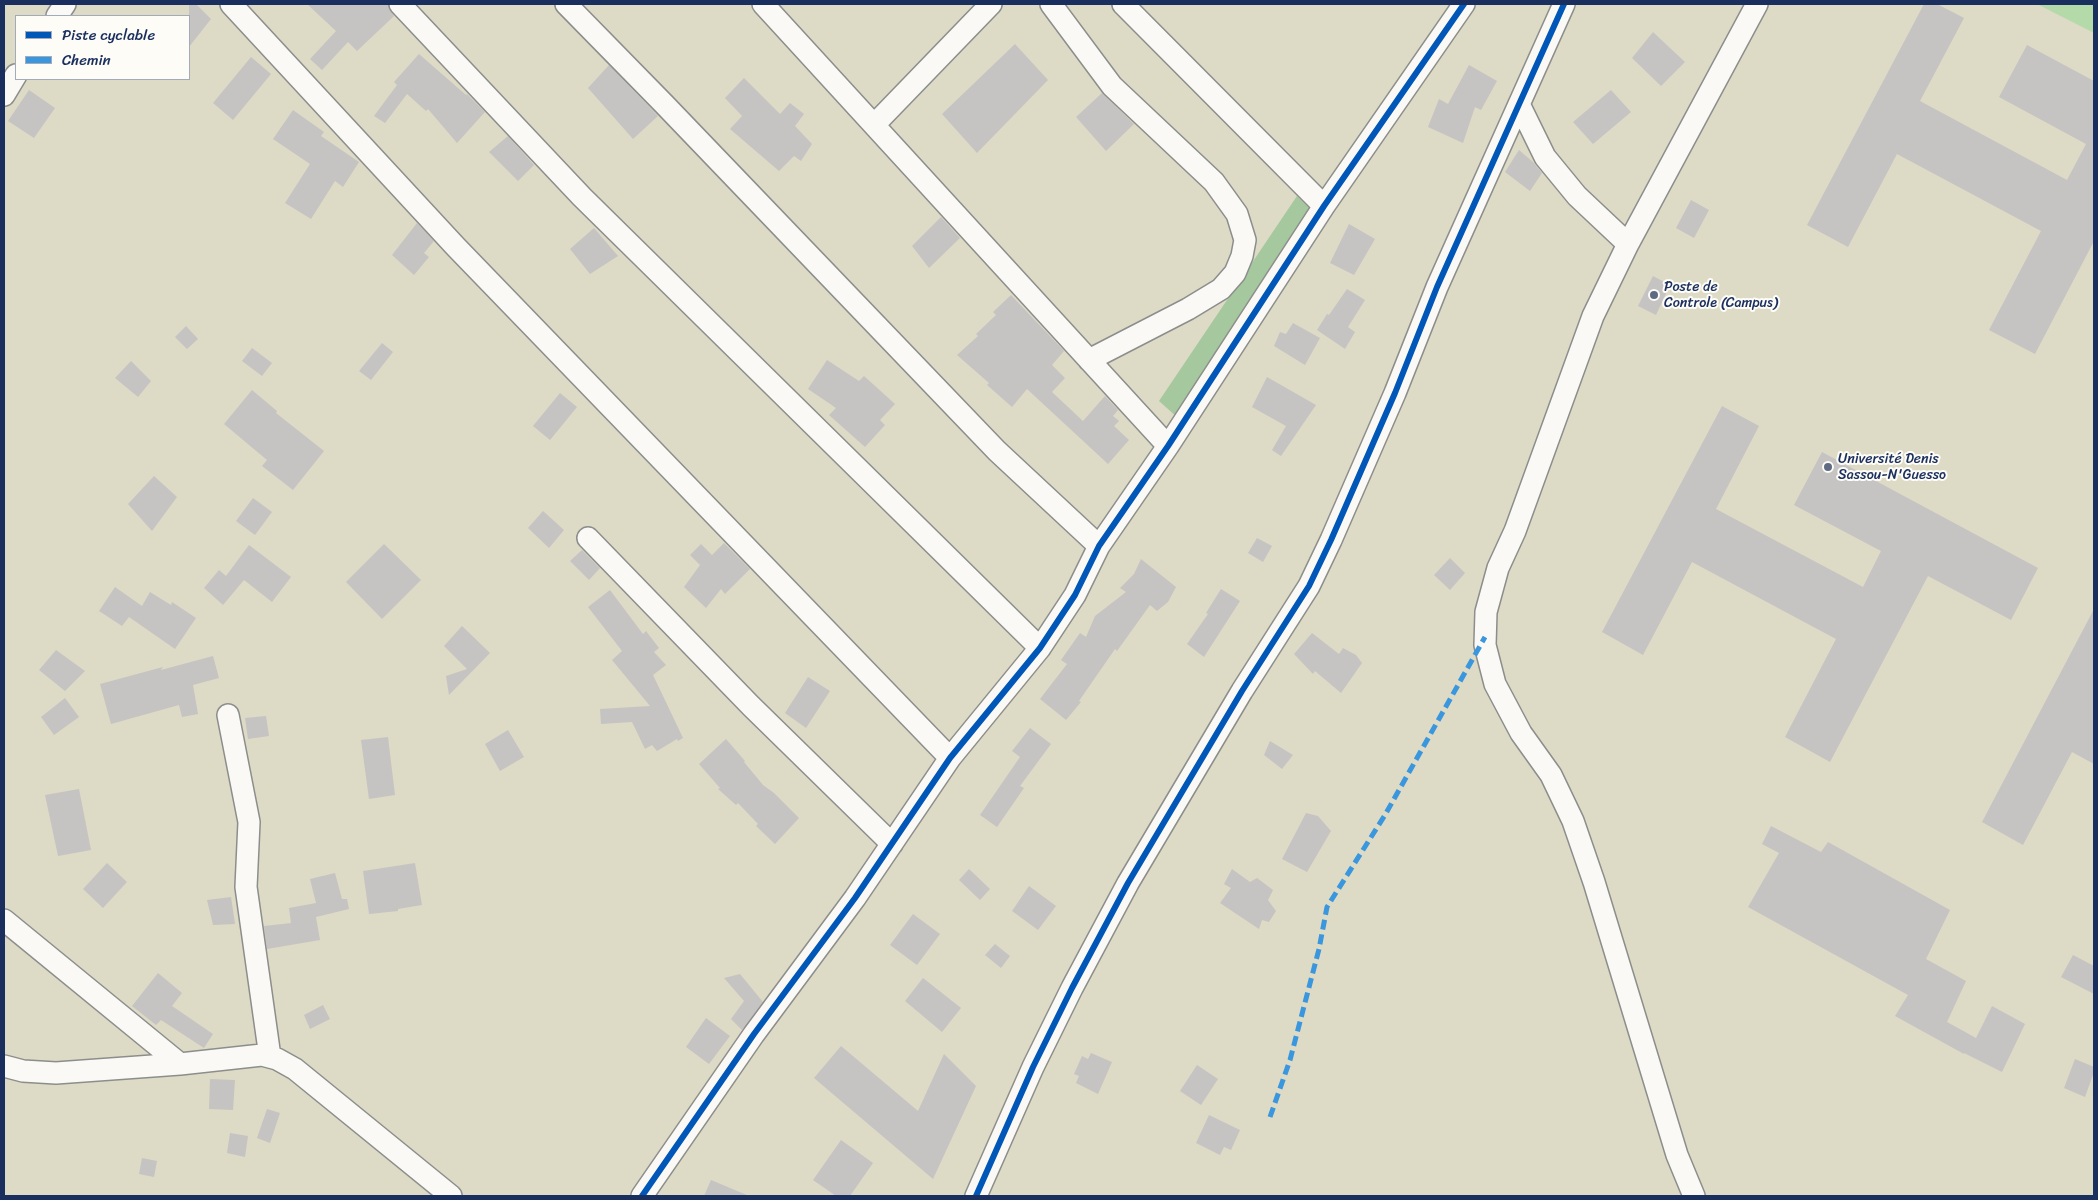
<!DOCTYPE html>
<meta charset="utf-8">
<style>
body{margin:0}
#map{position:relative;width:2098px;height:1200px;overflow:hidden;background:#dddac6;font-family:Sriracha,sans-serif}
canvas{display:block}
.frame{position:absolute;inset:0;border:5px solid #1b2f5e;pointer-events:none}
.legend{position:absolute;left:15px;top:15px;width:175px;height:65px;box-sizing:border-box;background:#fdfcf7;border:1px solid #a3aaba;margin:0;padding:6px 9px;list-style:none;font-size:15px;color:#1b2f5e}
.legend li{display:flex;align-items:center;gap:10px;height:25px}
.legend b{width:25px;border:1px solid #a3aaba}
</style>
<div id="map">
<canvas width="2098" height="1200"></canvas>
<div class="frame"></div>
<ul class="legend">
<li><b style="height:6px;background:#0057b8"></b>Piste cyclable</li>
<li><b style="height:6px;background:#3a97de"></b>Chemin</li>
</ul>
</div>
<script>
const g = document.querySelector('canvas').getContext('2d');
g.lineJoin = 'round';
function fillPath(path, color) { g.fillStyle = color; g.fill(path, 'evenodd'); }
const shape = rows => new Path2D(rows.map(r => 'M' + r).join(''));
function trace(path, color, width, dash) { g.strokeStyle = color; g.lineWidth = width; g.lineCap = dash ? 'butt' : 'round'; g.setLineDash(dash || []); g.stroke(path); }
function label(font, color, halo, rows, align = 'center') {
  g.font = font + ' Sriracha,sans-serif'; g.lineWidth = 4; g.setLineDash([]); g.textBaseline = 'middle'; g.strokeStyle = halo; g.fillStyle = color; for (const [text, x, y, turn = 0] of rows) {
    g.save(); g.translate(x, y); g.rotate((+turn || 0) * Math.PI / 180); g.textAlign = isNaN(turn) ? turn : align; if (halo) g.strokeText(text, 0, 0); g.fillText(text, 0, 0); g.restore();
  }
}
const green = shape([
 [2037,4,2094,4,2094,33]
]);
const forest = shape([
 [1297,196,1312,211,1178,418,1159,401]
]);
const building = shape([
 [189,4,196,4,211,19,189,47],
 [307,4,388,4,394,16,357,51,348,42,322,70,310,59,336,31],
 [1924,4,1937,4,1964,18,1920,101,2067,180,2086,144,1999,97,2027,45,2094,81,2094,241,2035,354,1989,330,2041,231,1897,154,1848,247,1807,225],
 [1653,32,1685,62,1661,86,1632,58],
 [1015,44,1048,80,977,153,942,114],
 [419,54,466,95,467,94,485,112,457,143,428,109,426,111,407,94,385,123,374,116,397,85,394,82],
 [251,57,271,74,233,120,213,103],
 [609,65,658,116,633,139,588,88],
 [1469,65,1497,81,1481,110,1475,107,1463,143,1428,127,1439,99,1448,104],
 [744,78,780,114,790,103,804,114,795,126,812,144,801,161,794,156,779,171,730,129,742,116,725,98],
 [29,90,55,108,34,138,8,121],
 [1611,90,1631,112,1593,144,1573,122],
 [1102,93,1134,124,1106,151,1076,117],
 [293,110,324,132,321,136,359,162,343,187,335,181,311,219,285,203,310,164,273,139],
 [508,136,534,165,518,181,489,152],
 [1519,150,1533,162,1542,173,1530,191,1505,172],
 [1691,200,1709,210,1694,238,1676,228],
 [941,217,960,238,929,268,912,246],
 [417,223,434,241,424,253,429,257,414,275,392,255],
 [1349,224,1375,239,1354,275,1330,263],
 [594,228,618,256,590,274,570,249],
 [1653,276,1670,285,1656,315,1638,306],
 [1347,289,1365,300,1348,327,1355,332,1345,349,1317,330,1327,314,1329,315],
 [1011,295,1064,351,1052,365,1065,378,1052,392,1083,421,1105,396,1118,410,1113,416,1119,421,1114,426,1129,440,1108,464,1027,389,1012,407,987,385,989,383,957,355,978,336,976,334,996,315,993,312],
 [1293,323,1320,338,1305,365,1274,346,1280,332,1286,334],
 [186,326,198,339,187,349,175,337],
 [382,343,393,352,371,380,359,371],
 [252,348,272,363,262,376,242,361],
 [827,360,859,381,864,376,895,404,880,420,885,425,865,447,829,415,836,408,808,389],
 [131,361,151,381,138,397,115,378],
 [1267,377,1316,405,1281,456,1272,450,1286,426,1252,407],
 [252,390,277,411,276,413,324,451,293,490,262,466,267,460,224,424],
 [560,393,577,407,550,440,533,426],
 [1722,406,1759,426,1716,509,1863,587,1881,551,1794,505,1822,452,2038,568,2011,620,1928,576,1830,762,1785,737,1836,639,1692,562,1643,655,1602,632],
 [154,476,177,497,152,531,128,504],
 [253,498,272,512,255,535,236,521],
 [543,511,564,530,549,548,528,528],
 [1257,538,1272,546,1263,562,1248,553],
 [724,543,750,569,725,594,721,589,706,608,684,587,700,565,690,555,701,544,712,555],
 [384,544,421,580,382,619,346,582],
 [249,545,291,577,272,602,244,580,223,605,204,588,219,570,226,576],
 [582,550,600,568,589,580,570,561],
 [1450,558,1465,573,1450,590,1434,575],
 [1141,559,1176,587,1168,602,1157,611,1150,605,1117,651,1115,649,1079,701,1081,702,1066,720,1040,699,1067,664,1061,660,1080,633,1086,637,1095,616,1126,592,1120,588,1134,574],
 [115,587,142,606,150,592,171,605,172,602,196,618,175,649,129,617,122,626,99,611],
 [1221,589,1240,601,1204,657,1187,644,1208,614,1206,613],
 [610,590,643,634,646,631,659,648,654,652,666,665,653,675,683,738,678,741,677,739,657,751,652,745,645,749,632,722,601,724,600,709,650,706,612,660,622,651,588,607],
 [2094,609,2094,764,2072,752,2023,845,1982,822],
 [462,626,490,653,449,695,446,676,467,669,444,646],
 [1312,633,1339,654,1343,648,1356,655,1362,663,1341,693,1315,671,1313,674,1294,654],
 [56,650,85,671,65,691,39,670],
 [213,656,219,678,193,685,198,714,182,717,179,705,111,724,100,684,163,667,161,670],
 [808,677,830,691,806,728,785,713],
 [65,698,79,717,54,735,41,717],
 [266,716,269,736,248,739,245,718],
 [1030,728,1051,744,1020,786,1024,788,997,827,980,815,1020,757,1012,751],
 [508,730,524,757,500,771,485,744],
 [388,737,395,795,369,799,361,740],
 [726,739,745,761,744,762,763,785,774,793,799,818,775,844,756,826,758,824,738,803,736,805,718,789,720,788,699,764],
 [1270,741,1293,755,1282,769,1264,755],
 [79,789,91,850,58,856,45,795],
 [1306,813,1318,816,1331,831,1307,872,1282,859],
 [1771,826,1821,852,1828,842,1950,910,1926,959,1966,981,1947,1022,1976,1038,1992,1006,2025,1024,2002,1072,1964,1053,1964,1054,1895,1016,1908,995,1748,907,1779,853,1762,844],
 [107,863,127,882,103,908,83,889],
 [415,863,422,905,398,909,398,911,369,914,363,871],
 [969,869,990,889,980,900,959,880],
 [1232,869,1250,882,1257,878,1273,890,1268,900,1276,911,1269,922,1262,920,1259,929,1220,903,1231,888,1224,884],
 [335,873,342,899,347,899,349,909,316,917,320,940,267,949,264,926,291,923,289,908,316,903,310,879],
 [1029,886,1056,906,1038,930,1012,911],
 [231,897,235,924,213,925,207,900],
 [913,914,940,934,917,965,890,945],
 [995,944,1010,956,1001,968,985,955],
 [2073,955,2094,966,2094,994,2061,977],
 [158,973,182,993,172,1006,213,1034,204,1048,161,1020,156,1025,132,1006],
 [740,974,763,1002,742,1030,731,1019,744,1001,724,978],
 [923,978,961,1008,942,1032,905,1001],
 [323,1005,330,1019,310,1029,304,1015],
 [706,1018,730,1036,709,1064,686,1047],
 [841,1046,918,1111,944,1054,976,1086,933,1179,814,1078],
 [1091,1053,1112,1062,1098,1094,1076,1083,1079,1076,1074,1074,1082,1056,1088,1059],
 [2075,1059,2094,1067,2094,1072,2085,1097,2064,1088],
 [1197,1065,1218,1079,1201,1105,1180,1091],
 [210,1079,235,1080,233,1110,209,1109],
 [267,1109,280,1113,270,1143,257,1138],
 [1209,1115,1240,1130,1231,1150,1224,1147,1220,1155,1196,1143],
 [230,1133,248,1136,245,1157,227,1153],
 [841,1140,873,1163,850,1196,836,1196,813,1180],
 [142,1158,157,1161,154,1177,139,1174],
 [711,1180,749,1196,704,1196]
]);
const street = shape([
 [231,4,456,247,950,758],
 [400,4,582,197,1040,648],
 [566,4,664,104,997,451,1099,546],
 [763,4,1168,446],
 [1051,4,1112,86,1214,182,1237,214,1245,240,1242,256,1235,273,1221,289,1188,309,1089,360],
 [1123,4,1324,206],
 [57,16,65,4],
 [4,95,16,75],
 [1519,104,1545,157,1577,196,1628,244,1593,316,1515,531,1498,568,1486,612,1485,645,1495,684,1521,733,1551,775,1573,821,1594,882,1677,1155,1694,1196],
 [874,125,991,4],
 [1628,244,1757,4],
 [588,538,751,706,892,844],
 [228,715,249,822,246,887,270,1057],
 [4,920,180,1064,262,1055,277,1059,295,1069,451,1196],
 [4,1066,23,1071,56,1073,180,1064],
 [642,1196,754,1034,855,898,950,758,1040,648,1075,595,1099,546,1168,446,1324,206,1464,4],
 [976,1196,1033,1067,1072,988,1128,883,1242,691,1309,586,1331,540,1395,393,1437,287,1564,4]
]);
const quiet = shape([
 [1270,1117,1290,1060,1319,949,1327,907,1385,815,1485,637]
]);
const cycleway = shape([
 [642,1196,754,1034,855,898,950,758,1040,648,1075,595,1099,546,1168,446,1324,206,1464,4],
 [976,1196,1033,1067,1072,988,1128,883,1242,691,1309,586,1331,540,1395,393,1437,287,1564,4]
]);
const markers = [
 [1654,295,5,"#5f6b82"],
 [1828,467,5,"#5f6b82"]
];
const poiNames = [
 ["Poste de",1664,287],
 ["Controle (Campus)",1664,303],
 ["Université Denis",1838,459],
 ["Sassou-N'Guesso",1838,475]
];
fillPath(green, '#b5daaa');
fillPath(forest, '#a5c89e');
fillPath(building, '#c6c3c3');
trace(street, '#8c8e8c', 24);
trace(street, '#faf9f6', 21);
trace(quiet, '#3a97de', 5, [10, 5]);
trace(cycleway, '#0057b8', 6);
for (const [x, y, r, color] of markers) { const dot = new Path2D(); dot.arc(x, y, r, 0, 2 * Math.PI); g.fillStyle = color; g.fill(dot); trace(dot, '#fdfcf7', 2); }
label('14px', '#1b2f5e', '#fdfcf7', poiNames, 'left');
</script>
